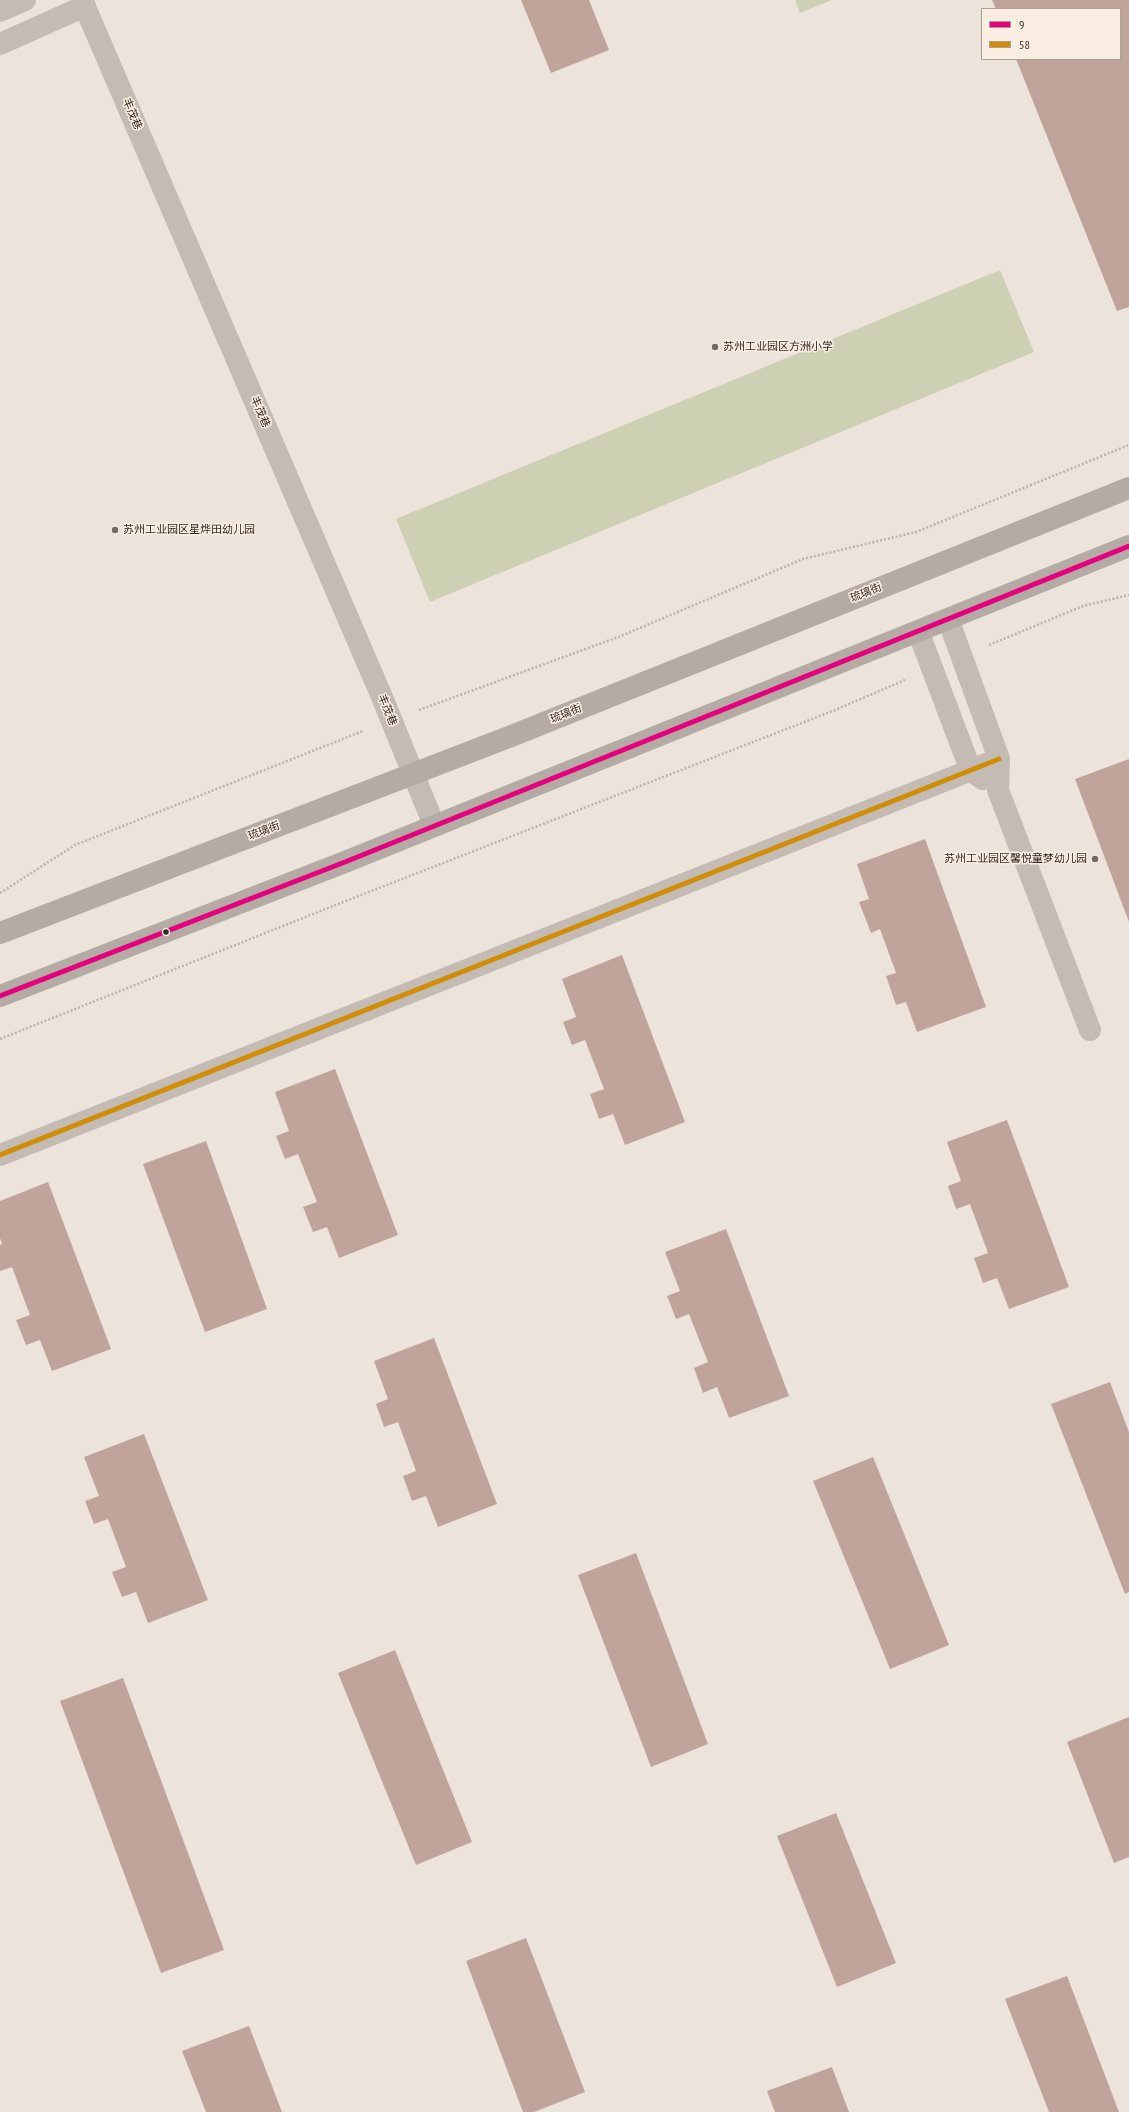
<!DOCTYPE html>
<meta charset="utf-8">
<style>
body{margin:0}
#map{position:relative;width:1129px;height:2112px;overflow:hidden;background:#ece3db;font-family:"PT Sans Narrow",sans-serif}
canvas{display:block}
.legend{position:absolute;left:981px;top:8px;width:140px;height:52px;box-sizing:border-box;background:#faede1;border:1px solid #ab9e95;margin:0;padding:5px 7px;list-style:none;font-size:12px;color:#342824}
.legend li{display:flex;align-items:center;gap:8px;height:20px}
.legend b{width:20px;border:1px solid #ab9e95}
</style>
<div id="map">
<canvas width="1129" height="2112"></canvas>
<ul class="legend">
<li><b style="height:5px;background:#e5007d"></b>9</li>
<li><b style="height:5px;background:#d08d07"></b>58</li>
</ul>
</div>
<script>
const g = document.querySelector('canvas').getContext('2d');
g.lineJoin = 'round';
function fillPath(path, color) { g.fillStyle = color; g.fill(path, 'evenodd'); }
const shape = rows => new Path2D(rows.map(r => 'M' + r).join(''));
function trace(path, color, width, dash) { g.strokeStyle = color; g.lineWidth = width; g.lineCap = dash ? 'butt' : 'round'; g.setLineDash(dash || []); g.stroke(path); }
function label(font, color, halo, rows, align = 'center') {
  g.font = font + ' "PT Sans Narrow","Noto Sans SC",sans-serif'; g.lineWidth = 3; g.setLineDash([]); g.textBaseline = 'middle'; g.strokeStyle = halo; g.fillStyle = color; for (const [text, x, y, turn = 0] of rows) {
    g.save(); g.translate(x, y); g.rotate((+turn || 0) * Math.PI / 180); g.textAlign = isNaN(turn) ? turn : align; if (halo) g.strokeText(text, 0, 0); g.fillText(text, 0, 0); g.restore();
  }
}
const green = shape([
 [795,0,832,0,800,13],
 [1000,270,1034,352,430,602,396,519]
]);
const building = shape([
 [521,0,589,0,609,50,551,73],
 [992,0,1129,0,1129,307,1117,311,1016,59,1120,59,1120,9,996,9],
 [1129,759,1129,922,1075,779],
 [925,839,986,1007,917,1032,906,1002,896,1005,886,976,896,973,880,929,871,933,859,902,869,899,857,864],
 [622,955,685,1122,625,1145,613,1114,599,1119,590,1094,604,1089,585,1040,572,1045,563,1022,576,1017,562,979],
 [335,1069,398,1235,339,1258,327,1227,313,1232,303,1207,317,1202,298,1154,285,1159,276,1136,289,1131,275,1092],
 [1007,1120,1069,1287,1009,1309,997,1278,983,1283,974,1258,988,1253,970,1204,956,1209,948,1186,961,1181,947,1142],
 [206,1141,267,1309,205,1332,143,1164],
 [48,1182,111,1349,52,1371,40,1340,26,1345,16,1320,30,1315,12,1267,0,1271,0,1245,2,1244,0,1238,0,1201],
 [726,1229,789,1396,729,1418,717,1387,703,1393,694,1368,708,1362,689,1314,676,1319,667,1296,680,1291,665,1252],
 [434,1338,497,1504,438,1527,426,1496,412,1501,403,1476,416,1471,398,1422,384,1427,376,1404,388,1399,374,1361],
 [1110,1382,1129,1432,1129,1592,1125,1594,1051,1404],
 [144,1434,208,1600,148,1623,136,1592,122,1597,112,1572,126,1567,108,1519,94,1524,85,1501,99,1496,84,1457],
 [873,1457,949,1645,890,1669,813,1481],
 [636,1553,708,1744,651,1767,578,1575],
 [395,1650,472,1842,416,1865,338,1673],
 [123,1678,224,1950,161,1973,60,1701],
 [1129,1717,1129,1857,1114,1863,1067,1742],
 [836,1813,896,1963,837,1987,777,1836],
 [526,1938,585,2092,534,2112,523,2112,466,1961],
 [1067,1976,1119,2112,1049,2112,1005,1999],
 [249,2026,282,2112,206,2112,182,2051],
 [832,2067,849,2112,775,2112,767,2091]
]);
const path = shape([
 [989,645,1083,606,1129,595],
 [419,710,621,636,803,559,916,532,1129,445],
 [0,893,75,845,363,731],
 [0,1039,333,906,835,710,905,680]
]);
const minor = shape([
 [0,11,25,0],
 [0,44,85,6],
 [948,619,999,759,998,790,1090,1030],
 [918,631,971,771,983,779],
 [0,1155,999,759]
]);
const tertiary = shape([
 [82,0,382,697,434,825]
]);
const secondary = shape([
 [0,933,514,735,1129,488],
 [0,996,345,862,1129,546]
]);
const bus1 = shape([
 [0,996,345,862,1129,546]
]);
const bus2 = shape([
 [0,1155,999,759]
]);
const markers = [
 [715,347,4,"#746964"],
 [115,530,4,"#746964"],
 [1095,859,4,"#746964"],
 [166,932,3.5,"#342824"]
];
const streetNames = [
 ["丰茂巷",132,114,67],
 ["丰茂巷",260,412,67],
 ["琉璃街",866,593,-22],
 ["丰茂巷",387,710,68],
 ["琉璃街",566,714,-22],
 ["琉璃街",264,831,-21]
];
const poiNames = [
 ["苏州工业园区方洲小学",723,347],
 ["苏州工业园区星烨田幼儿园",123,530],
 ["苏州工业园区馨悦童梦幼儿园",1087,859,"right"]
];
fillPath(green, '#ced0b4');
fillPath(building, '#c0a49c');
trace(path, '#bcb3ae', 2.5, [2, 2]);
trace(minor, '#c4bbb5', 22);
trace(tertiary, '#c4bbb5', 22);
trace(secondary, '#b5aba5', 22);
trace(bus1, '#e5007d', 5);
trace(bus2, '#d08d07', 5);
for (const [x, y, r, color] of markers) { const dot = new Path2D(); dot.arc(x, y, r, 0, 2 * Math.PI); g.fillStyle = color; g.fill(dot); trace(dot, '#faede1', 1.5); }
label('11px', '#342824', '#faede1', streetNames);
label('11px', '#342824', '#faede1', poiNames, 'left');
</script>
